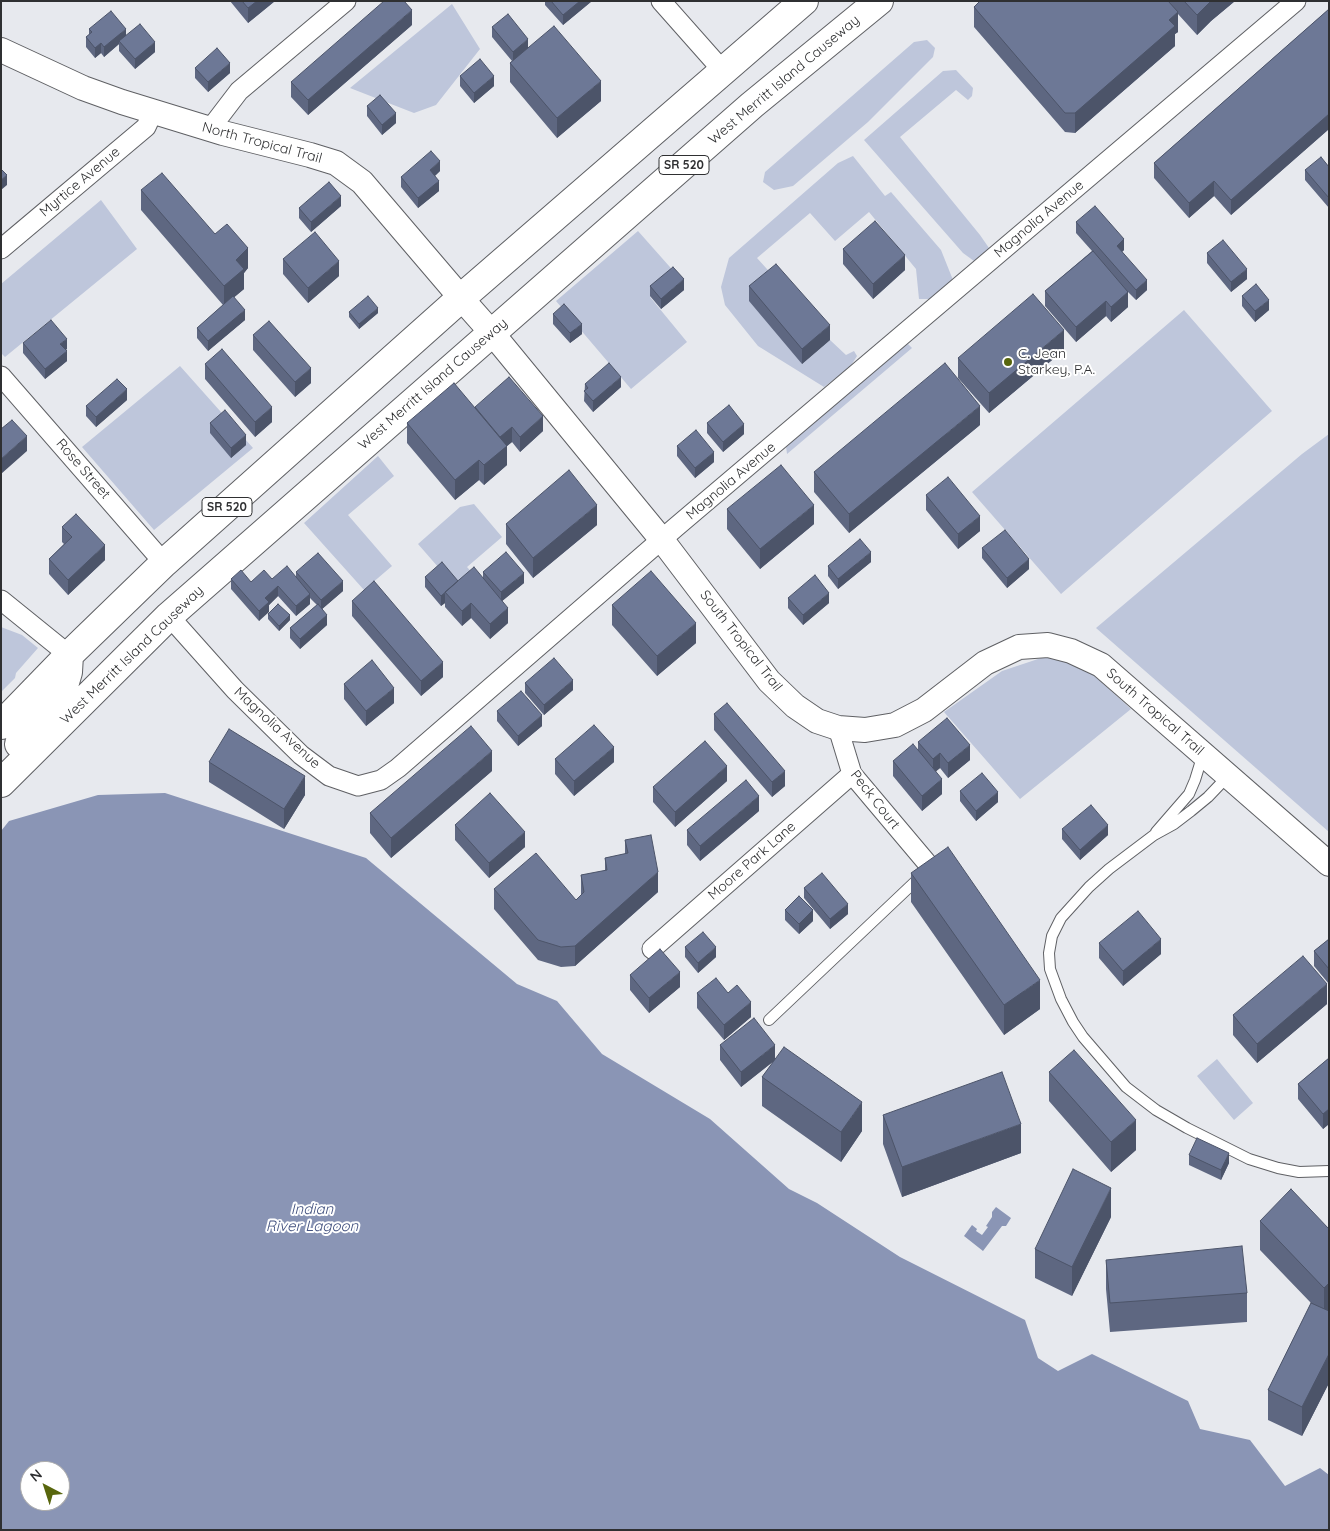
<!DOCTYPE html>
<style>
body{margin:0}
#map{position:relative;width:1330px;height:1531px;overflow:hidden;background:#e7e9ee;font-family:Quicksand,sans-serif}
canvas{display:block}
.frame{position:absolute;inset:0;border:2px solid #2f3032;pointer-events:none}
.north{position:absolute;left:20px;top:1461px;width:50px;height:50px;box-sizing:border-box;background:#fff;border:1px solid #acacad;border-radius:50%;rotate:320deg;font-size:14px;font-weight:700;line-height:20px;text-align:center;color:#2f3032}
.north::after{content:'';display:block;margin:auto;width:18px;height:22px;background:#58660d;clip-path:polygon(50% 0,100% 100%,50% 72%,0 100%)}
</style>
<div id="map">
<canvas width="1330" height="1531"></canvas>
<div class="frame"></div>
<div class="north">N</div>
</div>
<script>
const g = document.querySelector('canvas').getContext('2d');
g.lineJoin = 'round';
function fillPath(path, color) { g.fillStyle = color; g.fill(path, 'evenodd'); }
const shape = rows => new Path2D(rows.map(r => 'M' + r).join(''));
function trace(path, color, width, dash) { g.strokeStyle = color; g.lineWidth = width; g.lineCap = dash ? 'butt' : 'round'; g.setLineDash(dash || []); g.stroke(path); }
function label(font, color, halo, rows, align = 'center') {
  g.font = font + ' Quicksand,sans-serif'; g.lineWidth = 4; g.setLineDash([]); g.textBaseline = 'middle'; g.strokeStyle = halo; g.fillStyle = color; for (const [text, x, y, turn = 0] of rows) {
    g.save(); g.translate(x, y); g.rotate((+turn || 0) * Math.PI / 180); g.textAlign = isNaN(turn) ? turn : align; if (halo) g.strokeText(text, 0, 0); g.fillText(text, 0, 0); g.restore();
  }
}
const green = shape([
 [452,4,480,49,436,105,414,113,350,88],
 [927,40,935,48,933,57,868,122,793,186,774,190,763,182,765,172,914,42],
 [956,70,973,88,972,96,968,100,956,90,900,137,980,235,989,248,974,261,963,253,864,140,943,71],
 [853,156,885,196,891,192,941,250,953,280,930,299,919,299,916,269,869,212,835,241,810,213,757,258,776,279,802,364,830,340,846,355,854,351,857,356,850,367,824,387,758,346,725,305,721,287,729,258,838,163],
 [101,200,137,249,5,357,1,353,1,284],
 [638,231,677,275,650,297,687,342,631,389,556,301],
 [1184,310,1272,411,1061,594,972,492],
 [908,344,912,348,787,454,786,446,899,347],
 [180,366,253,448,154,530,82,447],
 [1329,434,1329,832,1096,628,1302,454],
 [378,456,394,476,348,515,392,566,364,590,304,523],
 [474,504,502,537,467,567,478,579,459,591,418,544,460,507],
 [1,627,22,635,38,648,16,673,15,678,1,692],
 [1047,656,1087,669,1131,709,1020,799,944,712,1002,671],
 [1217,1059,1253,1103,1234,1120,1197,1076]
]);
const water = shape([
 [165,793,366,858,517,984,557,1001,602,1054,710,1119,789,1189,817,1203,900,1257,1025,1320,1038,1358,1058,1371,1092,1354,1188,1401,1200,1429,1250,1440,1285,1486,1320,1468,1329,1475,1329,1530,1,1530,1,831,9,821,98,795],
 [30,1471,60,1471,60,1501,30,1501],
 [996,1207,1011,1218,1006,1226,1002,1226,983,1251,964,1236,972,1225,977,1229,976,1231,982,1235,988,1227,986,1226,992,1217,992,1212]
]);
const service = shape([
 [1228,776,1208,797,1191,811,1174,824,1154,835,1109,869,1089,887,1061,918,1052,936,1049,953,1050,969,1061,999,1073,1022,1083,1037,1126,1087,1156,1110,1187,1128,1249,1159,1278,1168,1299,1172,1329,1171],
 [1156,832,1189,794,1195,780,1203,754],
 [769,1020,920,877]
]);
const minor = shape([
 [661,1,723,71],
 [210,129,239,91,346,1],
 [1,249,146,127,153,112],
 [1,376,164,563],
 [1,600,69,655],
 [169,616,235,690,301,755,329,776,358,786,381,780,398,768,676,527,1296,1],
 [838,728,852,774,927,863],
 [652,949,852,774]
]);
const tertiary = shape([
 [1,50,83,88,122,102,223,133,310,155,336,163,362,182,461,298,492,333,662,540,769,681,795,706,817,721,838,728,865,730,895,725,924,710,985,663,1019,647,1048,645,1071,651,1101,665,1329,864]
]);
const primary = shape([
 [1,725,69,655,164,563,461,298,804,1],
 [19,744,63,689,68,672,69,655],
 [1,783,169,616,752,105,879,1]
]);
const wall = shape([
 [230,1,275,1,248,23],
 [545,1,592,1,563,25,545,5],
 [980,1,1235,1,1211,21,1197,35,1178,14,1178,32,1175,34,1175,46,1075,133,1065,132,974,27,974,7],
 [1329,9,1329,129,1231,215,1214,196,1189,218,1154,178,1154,163],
 [412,25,308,115,291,97,291,82],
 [492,27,528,47,601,101,557,138,510,82,510,63,512,61,492,37],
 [89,29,126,35,155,52,135,69,119,51,119,44,104,57,101,53,95,58,86,47,86,37,89,35],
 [195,68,230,73,208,92,195,78],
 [460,76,494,86,474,103,460,86],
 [367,106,396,123,382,135,367,116],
 [1329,167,1329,208,1305,180,1305,170],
 [440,171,435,176,439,191,418,208,401,187,401,177],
 [141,190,215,234,248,268,244,273,244,289,234,297,245,320,208,351,197,338,197,328,223,305,141,210],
 [341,206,311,232,299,218,299,208],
 [1076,222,1124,250,1122,252,1147,290,1136,300,1128,292,1128,307,1111,322,1106,316,1076,342,1045,306,1045,291,1092,251,1076,233],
 [843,249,905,270,873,299,843,264],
 [1207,253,1247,279,1231,292,1207,263],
 [283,259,339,276,308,303,283,274],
 [650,286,684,290,661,309,650,296],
 [749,286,830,340,802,364,749,301],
 [1242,296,1269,310,1255,322,1242,306],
 [349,312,378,313,359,329,349,317],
 [553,314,582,334,570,343,553,324],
 [253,335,311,383,295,397,253,350],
 [23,343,67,349,65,350,67,361,45,379,23,353],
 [1064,350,989,413,958,378,958,358],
 [205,364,272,422,255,437,205,379],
 [585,384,621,387,593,412,584,401],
 [127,400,96,427,86,416,86,406],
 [475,407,543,431,520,452,512,442,507,446,507,465,484,485,479,480,455,500,407,443,407,423],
 [210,423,246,445,231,458,210,433],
 [707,423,744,434,723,452,707,433],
 [980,425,849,533,814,492,814,472],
 [677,446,714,462,695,478,677,456],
 [926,495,980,531,958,549,926,510],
 [727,509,814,524,760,569,727,529],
 [506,524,597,525,533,578,506,544],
 [62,527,105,560,68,595,49,574,49,559,64,544,62,542],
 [982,548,1029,569,1007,588,982,558],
 [871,562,838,589,828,576,828,566],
 [296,572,343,591,322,609,327,625,300,649,290,638,290,628,317,605,310,598,310,604,296,616,278,596,269,605,259,621,231,589,231,579,251,582,272,579,296,577],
 [483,572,524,583,502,601,508,623,490,639,471,618,462,626,445,607,445,603,441,606,425,587,425,577,458,581,483,578],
 [788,598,829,603,803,625,788,608],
 [352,601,443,677,421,696,352,616],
 [612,605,696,643,657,676,612,625],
 [268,614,290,620,279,631,268,619],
 [525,683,573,690,544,715,525,693],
 [344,684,394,703,366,726,344,699],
 [497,711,542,726,518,746,497,721],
 [714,714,785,786,772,797,714,730],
 [918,742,970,760,948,778,940,768,936,771,942,794,922,811,893,776,893,761,918,750],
 [555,759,614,762,574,796,555,774],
 [209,762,305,795,284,829,209,782],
 [492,771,391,858,370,833,370,813],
 [727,781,675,827,653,802,653,787],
 [960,791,998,802,976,821,960,801],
 [759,811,700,861,687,845,687,830],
 [455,825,525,847,489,878,455,840],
 [1062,829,1108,835,1080,860,1062,839],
 [625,840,658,892,575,966,561,967,538,960,494,909,494,889,576,900,581,895,581,875,605,871,605,858,625,854],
 [911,873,1040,1009,1004,1035,911,902],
 [804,888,848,914,830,929,804,898],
 [785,910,813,921,799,934,785,920],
 [1329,939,1329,984,1314,966,1314,951],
 [1099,943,1161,954,1123,986,1099,958],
 [685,947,716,957,698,973,685,957],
 [630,975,680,987,649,1013,630,990],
 [697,993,728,993,751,1017,724,1040,697,1008],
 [1327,1004,1257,1063,1233,1035,1233,1015],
 [720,1045,775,1059,862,1131,841,1162,762,1106,762,1077,774,1061,741,1087,720,1060],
 [1329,1058,1329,1124,1323,1129,1298,1099,1298,1084],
 [1049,1072,1136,1150,1111,1172,1049,1101],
 [883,1115,1021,1153,902,1197,883,1144],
 [1189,1155,1229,1163,1221,1180,1189,1165],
 [1111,1217,1072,1296,1035,1278,1035,1249],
 [1260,1221,1329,1229,1329,1383,1302,1436,1268,1420,1268,1390,1311,1303,1260,1250],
 [1106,1260,1247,1293,1247,1322,1110,1332,1106,1289]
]);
const shadedWall = shape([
 [257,1,275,1,248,23,248,8],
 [580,1,592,1,563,25,563,15],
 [1211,1,1235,1,1211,21,1197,35,1197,15],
 [412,10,412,25,308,115,308,100],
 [1178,12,1178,32,1175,34,1175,46,1075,133,1075,113,1169,20],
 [126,29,126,39,119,41,119,44,104,57,104,47],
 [528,39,528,49,513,62,513,52],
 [155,42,155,52,135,69,135,59],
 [101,43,101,53,95,58,95,48],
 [230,63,230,73,208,92,208,82],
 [494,76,494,86,474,103,474,93],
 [601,81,601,101,557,138,557,118],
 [396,113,396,123,382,135,382,125],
 [1329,114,1329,129,1231,215,1231,200],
 [440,161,440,171,430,180,430,170],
 [7,175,7,185,1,190,1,180],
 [439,181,439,191,418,208,418,198],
 [1214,181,1214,196,1189,218,1189,203],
 [341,196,341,206,311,232,311,222],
 [1124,239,1124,250,1117,256,1117,246],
 [248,248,248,268,244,273,244,289,224,306,224,286,236,260],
 [905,255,905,270,873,299,873,284],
 [339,261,339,276,308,303,308,288],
 [1247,269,1247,279,1231,292,1231,282],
 [684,279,684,290,661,309,661,299],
 [1147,280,1147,290,1136,300,1136,290],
 [1128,292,1128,307,1111,322,1111,307],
 [1269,300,1269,310,1255,322,1255,311],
 [1106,301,1106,316,1076,342,1076,327],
 [378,308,378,313,359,329,359,324],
 [245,310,245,320,208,351,208,341],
 [582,324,582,334,570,343,570,333],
 [830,325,830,340,802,364,802,349],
 [1064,330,1064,350,989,413,989,393],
 [67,339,67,349,60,354,60,344],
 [67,351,67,361,45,379,45,369],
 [311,368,311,383,295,397,295,382],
 [621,377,621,387,593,412,593,401],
 [127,389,127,400,96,427,96,417],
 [980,406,980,425,849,533,849,514],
 [272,407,272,422,255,437,255,422],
 [543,416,543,431,520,452,520,437],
 [744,424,744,434,723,452,723,442],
 [512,427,512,442,507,446,507,465,484,485,484,465,500,437],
 [246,435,246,445,231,458,231,448],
 [27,436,27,451,1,474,1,459],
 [714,452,714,462,695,478,695,468],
 [479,460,479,480,455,500,455,480],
 [597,505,597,525,533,578,533,558],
 [814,505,814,524,760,569,760,549],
 [980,516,980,531,958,549,958,534],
 [105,545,105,560,68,595,68,580],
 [871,552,871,562,838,589,838,579],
 [1029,559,1029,569,1007,588,1007,578],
 [524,573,524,583,501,602,501,592],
 [343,581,343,591,321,610,321,600],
 [278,586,278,596,269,605,269,612,259,621,259,611,265,598],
 [445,593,445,603,441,606,441,596],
 [829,593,829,603,803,625,803,615],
 [310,594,310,604,296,616,296,606],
 [471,603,471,618,462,626,462,611],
 [508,608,508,623,490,639,490,624],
 [290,615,290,620,279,631,279,626],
 [327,615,327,625,300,649,300,639],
 [696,623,696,643,657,676,657,656],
 [443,662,443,677,421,696,421,681],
 [573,680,573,690,544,715,544,705],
 [394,688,394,703,366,726,366,711],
 [542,715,542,726,518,746,518,736],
 [970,745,970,760,948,778,948,763],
 [614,747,614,762,574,796,574,781],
 [492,751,492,771,391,858,391,838],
 [940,753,940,768,933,774,933,759],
 [727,766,727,781,675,827,675,812],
 [785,771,785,786,772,797,772,782],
 [305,776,305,795,284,829,284,809],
 [942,779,942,794,922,811,922,796],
 [998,792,998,802,976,821,976,811],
 [759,796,759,811,700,861,700,846],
 [1108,825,1108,835,1080,860,1080,850],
 [525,832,525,847,489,878,489,863],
 [658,872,658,892,575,966,575,946],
 [848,904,848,914,830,929,830,919],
 [813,910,813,921,799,934,799,924],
 [1161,939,1161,954,1123,986,1123,971],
 [716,947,716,957,698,973,698,963],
 [680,972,680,987,649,1013,649,998],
 [1040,980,1040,1009,1004,1035,1004,1005],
 [1327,984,1327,1004,1257,1063,1257,1044],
 [751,1002,751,1017,724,1040,724,1025],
 [775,1045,775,1060,741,1087,741,1072],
 [862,1102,862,1131,841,1162,841,1132],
 [1329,1109,1329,1124,1323,1129,1323,1114],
 [1136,1120,1136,1150,1111,1172,1111,1142],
 [1021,1124,1021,1153,902,1197,902,1167],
 [1229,1153,1229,1163,1221,1180,1221,1170],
 [1111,1188,1111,1217,1072,1296,1072,1267],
 [1329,1283,1329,1313,1324,1317,1324,1288],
 [1329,1354,1329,1383,1302,1436,1302,1407]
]);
const building = shape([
 [242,1,257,1,248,8,242,1],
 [384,1,404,1,412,10,308,100,291,82,384,1],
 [551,1,580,1,563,15,551,1],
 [980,1,1168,1,1178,12,1169,20,1175,26,1075,113,1065,113,974,7,980,1],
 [1184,1,1211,1,1197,15,1184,1],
 [1329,9,1329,114,1231,200,1214,181,1189,203,1154,163,1329,9],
 [111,11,126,29,104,47,101,43,95,48,86,37,92,32,89,29,111,11],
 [508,14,528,39,513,52,492,27,508,14],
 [140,24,155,42,135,59,119,41,140,24],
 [554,26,601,81,557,118,510,63,554,26],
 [217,48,230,63,208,82,195,68,217,48],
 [480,59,494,76,474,93,460,76,480,59],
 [380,95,396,113,382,125,367,106,380,95],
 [431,151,440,161,430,170,439,181,418,198,401,177,431,151],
 [1321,157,1329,167,1329,198,1305,170,1321,157],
 [1,169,7,175,1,180,1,169],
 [162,173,215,234,227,224,248,248,236,260,244,269,224,286,141,190,162,173],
 [329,182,341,196,311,222,299,208,329,182],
 [1095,206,1124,239,1117,246,1147,280,1136,290,1076,222,1095,206],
 [875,221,905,255,873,284,843,249,875,221],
 [315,232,339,261,308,288,283,259,315,232],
 [1223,240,1247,269,1231,282,1207,253,1223,240],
 [1093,251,1128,292,1111,307,1106,301,1076,327,1045,291,1093,251],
 [776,264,830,325,802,349,749,286,776,264],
 [673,267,684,279,661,299,650,286,673,267],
 [1256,284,1269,300,1255,311,1242,296,1256,284],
 [1033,294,1064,330,989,393,958,358,1033,294],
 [233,296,245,310,208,341,197,328,233,296],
 [368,296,378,308,359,324,349,312,368,296],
 [564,304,582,324,570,333,553,314,564,304],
 [51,320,67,339,60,344,67,351,45,369,23,343,51,320],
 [269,321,311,368,295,382,253,335,269,321],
 [222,349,272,407,255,422,205,364,222,349],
 [609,363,621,377,593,401,584,391,588,388,585,384,609,363],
 [945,363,980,406,849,514,814,472,945,363],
 [509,377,543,416,520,437,512,427,500,437,475,407,509,377],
 [117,379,127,389,96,417,86,406,117,379],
 [454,383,507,446,484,465,479,460,455,480,407,423,454,383],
 [729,405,744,424,723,442,707,423,729,405],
 [225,410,246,435,231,448,210,423,225,410],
 [12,420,27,436,1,459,1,429,12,420],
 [696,430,714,452,695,468,677,446,696,430],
 [781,465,814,505,760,549,727,509,781,465],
 [569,470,597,505,533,558,506,524,569,470],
 [948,477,980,516,958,534,926,495,948,477],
 [76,514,105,545,68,580,49,559,72,537,62,527,76,514],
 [1005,530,1029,559,1007,578,982,548,1005,530],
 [860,539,871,552,838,579,828,566,860,539],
 [506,552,524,573,501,592,483,572,506,552],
 [318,553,343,581,321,600,296,572,318,553],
 [442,562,458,581,441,596,425,577,442,562],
 [287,566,310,594,296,606,278,586,265,598,269,602,259,611,231,579,241,570,251,582,264,570,272,579,287,566],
 [474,567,508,608,490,624,471,603,462,611,445,592,474,567],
 [651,571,696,623,657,656,612,605,651,571],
 [815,575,829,593,803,615,788,598,815,575],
 [374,581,443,662,421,681,352,601,374,581],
 [278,604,290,615,279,626,268,614,278,604],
 [318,604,327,615,300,639,290,628,318,604],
 [554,658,573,680,544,705,525,683,554,658],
 [372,660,394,688,366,711,344,684,372,660],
 [521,691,542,715,518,736,497,711,521,691],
 [727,703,785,771,772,782,714,714,727,703],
 [947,718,970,745,948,763,940,753,933,759,918,742,947,718],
 [594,725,614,747,574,781,555,759,594,725],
 [471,726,492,751,391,838,370,813,471,726],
 [229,729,305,776,284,809,209,762,229,729],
 [705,741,727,766,675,812,653,787,705,741],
 [913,744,942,779,922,796,893,761,913,744],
 [982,773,998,792,976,811,960,791,982,773],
 [746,780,759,796,700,846,687,830,746,780],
 [490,793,525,832,489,863,455,825,490,793],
 [1091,805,1108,825,1080,850,1062,829,1091,805],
 [651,835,658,872,575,946,561,947,538,940,494,889,536,853,576,900,584,892,581,875,607,870,605,858,628,853,625,840,651,835],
 [948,847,1040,980,1004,1005,911,873,948,847],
 [822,873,848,904,830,919,804,888,822,873],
 [799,896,813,910,799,924,785,910,799,896],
 [1138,911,1161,939,1123,971,1099,943,1138,911],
 [703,932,716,947,698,963,685,947,703,932],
 [1329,939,1329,969,1314,951,1329,939],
 [660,949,680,972,649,998,630,975,660,949],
 [1303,956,1327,984,1257,1044,1233,1015,1303,956],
 [716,978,728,993,737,985,751,1002,724,1025,697,993,716,978],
 [754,1018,775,1045,741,1072,720,1045,754,1018],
 [784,1047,862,1102,841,1132,762,1077,784,1047],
 [1074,1050,1136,1120,1111,1142,1049,1072,1074,1050],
 [1329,1058,1329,1109,1323,1114,1298,1084,1329,1058],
 [1002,1072,1021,1124,902,1167,883,1115,1002,1072],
 [1197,1138,1229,1153,1221,1170,1189,1155,1197,1138],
 [1073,1169,1111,1188,1072,1267,1035,1249,1073,1169],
 [1291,1189,1329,1229,1329,1283,1324,1288,1260,1221,1291,1189],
 [1242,1246,1247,1293,1110,1303,1106,1260,1242,1246],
 [1311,1303,1329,1311,1329,1354,1302,1407,1268,1390,1311,1303]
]);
const markers = [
 [1008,362,5,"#58660d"]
];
const shields = [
 [684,165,50],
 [227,507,50]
];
const shieldNames = [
 ["SR 520",684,165],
 ["SR 520",227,507]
];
const streetNames = [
 ["West Merritt Island Causeway",784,80,-40],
 ["North Tropical Trail",262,143,15],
 ["Myrtice Avenue",80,182,-40],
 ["Magnolia Avenue",1039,219,-40],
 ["West Merritt Island Causeway",433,384,-41],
 ["Rose Street",83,469,49],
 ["Magnolia Avenue",731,481,-40],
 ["South Tropical Trail",741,641,52],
 ["West Merritt Island Causeway",132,655,-44],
 ["South Tropical Trail",1155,712,41],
 ["Magnolia Avenue",277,728,43],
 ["Peck Court",875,800,52],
 ["Moore Park Lane",752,861,-41]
];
const poiNames = [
 ["C. Jean",1018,354],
 ["Starkey, P.A.",1018,370]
];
const waterNames = [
 ["Indian",312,1209],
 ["River Lagoon",312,1226]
];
fillPath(green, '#bec6db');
fillPath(water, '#8a95b5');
trace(service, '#5f6064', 12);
trace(minor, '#5f6064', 21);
trace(tertiary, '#5f6064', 26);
trace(primary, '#5f6064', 30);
trace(service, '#fff', 10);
trace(minor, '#fff', 19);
trace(tertiary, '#fff', 24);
trace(primary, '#fff', 28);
fillPath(wall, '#5e6781');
fillPath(shadedWall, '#4c5469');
fillPath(building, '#6d7896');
trace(building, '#4c5469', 1);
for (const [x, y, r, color] of markers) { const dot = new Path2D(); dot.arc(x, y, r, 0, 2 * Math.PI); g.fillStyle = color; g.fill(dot); trace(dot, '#fff', 2); }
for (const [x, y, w] of shields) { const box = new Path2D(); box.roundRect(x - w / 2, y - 9.5, w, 19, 4); g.fillStyle = '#fff'; g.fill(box); trace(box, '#2f3032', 1); }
label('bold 12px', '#2f3032', null, shieldNames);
label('14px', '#2f3032', '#fff', streetNames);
label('14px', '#2f3032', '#fff', poiNames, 'left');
label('italic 15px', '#42517f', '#fff', waterNames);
</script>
